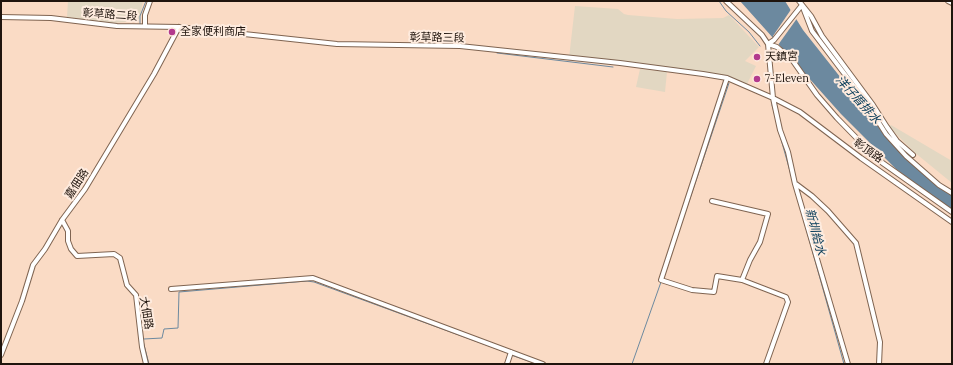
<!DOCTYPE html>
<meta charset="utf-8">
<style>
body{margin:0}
#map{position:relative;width:953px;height:365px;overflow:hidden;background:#fadbc5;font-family:Lora,serif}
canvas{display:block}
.frame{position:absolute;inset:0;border:2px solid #1f140d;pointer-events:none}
</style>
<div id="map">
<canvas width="953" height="365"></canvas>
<div class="frame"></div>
</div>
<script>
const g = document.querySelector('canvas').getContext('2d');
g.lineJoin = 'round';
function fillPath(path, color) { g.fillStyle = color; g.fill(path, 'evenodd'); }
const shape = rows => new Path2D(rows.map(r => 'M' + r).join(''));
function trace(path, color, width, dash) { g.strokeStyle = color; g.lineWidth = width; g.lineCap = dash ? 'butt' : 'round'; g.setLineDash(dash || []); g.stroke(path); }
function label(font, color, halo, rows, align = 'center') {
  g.font = font + ' Lora,"Noto Sans TC",serif'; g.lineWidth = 4; g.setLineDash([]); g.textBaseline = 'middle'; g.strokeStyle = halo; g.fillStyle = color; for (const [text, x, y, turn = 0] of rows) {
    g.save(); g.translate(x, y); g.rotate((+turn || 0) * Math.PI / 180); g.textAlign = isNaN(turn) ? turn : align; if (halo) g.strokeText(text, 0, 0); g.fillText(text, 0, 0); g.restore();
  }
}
const industrial = shape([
 [68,1,143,1,139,21,112,23,67,17],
 [575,6,618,9,624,14,628,15,677,19,723,18,729,15,759,47,745,61,756,66,747,84,727,78,569,58],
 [640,69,667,72,665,92,636,87],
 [891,125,952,161,952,183,914,152,889,127]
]);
const water = shape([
 [740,1,785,1,803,30,886,135,939,185,952,192,952,211,896,169,841,114]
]);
const pier = shape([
 [792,8,798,17,778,45,773,36]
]);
const stream = shape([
 [719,1,726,11,749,32,760,46],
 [140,24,140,16,146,1],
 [497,53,613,67],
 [772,105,777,123],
 [779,132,844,364],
 [677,237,729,83],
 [144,339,162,338,164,329,178,328,179,292,307,281,314,282,508,353],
 [143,341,149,364],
 [511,355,537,364],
 [632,364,661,282]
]);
const minor = shape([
 [726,1,762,35,768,44,773,98,780,130,788,152,795,184,848,364],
 [799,1,811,16,822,36,873,105,887,127,897,141,913,155],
 [948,1,952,3],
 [802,5,812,31,865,101,886,134,906,156,939,185,952,193],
 [1,17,51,18,117,26,179,27,337,44,460,46,620,63,703,74,727,78,773,98,800,112,861,158,952,222],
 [145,26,145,15,150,1],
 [768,44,777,47,793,61,817,95,837,118,877,159,952,212],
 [768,44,774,40,802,5],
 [727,78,661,280,692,290,714,292,717,276,742,280,786,297,788,302,766,364],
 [796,184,812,196,828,211,856,243,880,342,879,364],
 [712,201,768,214,760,242,750,260,742,280],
 [62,220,68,231,68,241,71,249,77,256,114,254,120,258,127,285,136,295,142,347,146,364],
 [171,289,313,278,543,364],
 [1,355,22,301,33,265,45,249,62,220,85,189,154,74,179,27],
 [507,364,511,352]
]);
const markers = [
 [172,32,4,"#b33a8d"],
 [757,57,4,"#b33a8d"],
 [757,79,4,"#b33a8d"]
];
const streetNames = [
 ["彰草路二段",110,15,4],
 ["彰草路三段",437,38,1],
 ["彰頂路",868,151,35],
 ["嘉佃路",77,184,-57],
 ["大佃路",146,313,80]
];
const poiNames = [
 ["全家便利商店",180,32],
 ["天鎮宮",765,57],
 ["7-Eleven",765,79]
];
const waterNames = [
 ["洋仔厝排水",858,100,48],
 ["新圳給水",815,232,75]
];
fillPath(industrial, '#e2d7c2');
fillPath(water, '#6c899f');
fillPath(pier, '#fadbc5');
trace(stream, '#6c899f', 1);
trace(minor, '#7f6451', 6);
trace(minor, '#fff', 4);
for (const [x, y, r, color] of markers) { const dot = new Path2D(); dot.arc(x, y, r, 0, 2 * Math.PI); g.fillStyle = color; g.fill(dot); trace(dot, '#feebde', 1.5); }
label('11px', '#1f140d', '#feebde', streetNames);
label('11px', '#1f140d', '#feebde', poiNames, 'left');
label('italic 12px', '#003756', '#feebde', waterNames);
</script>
